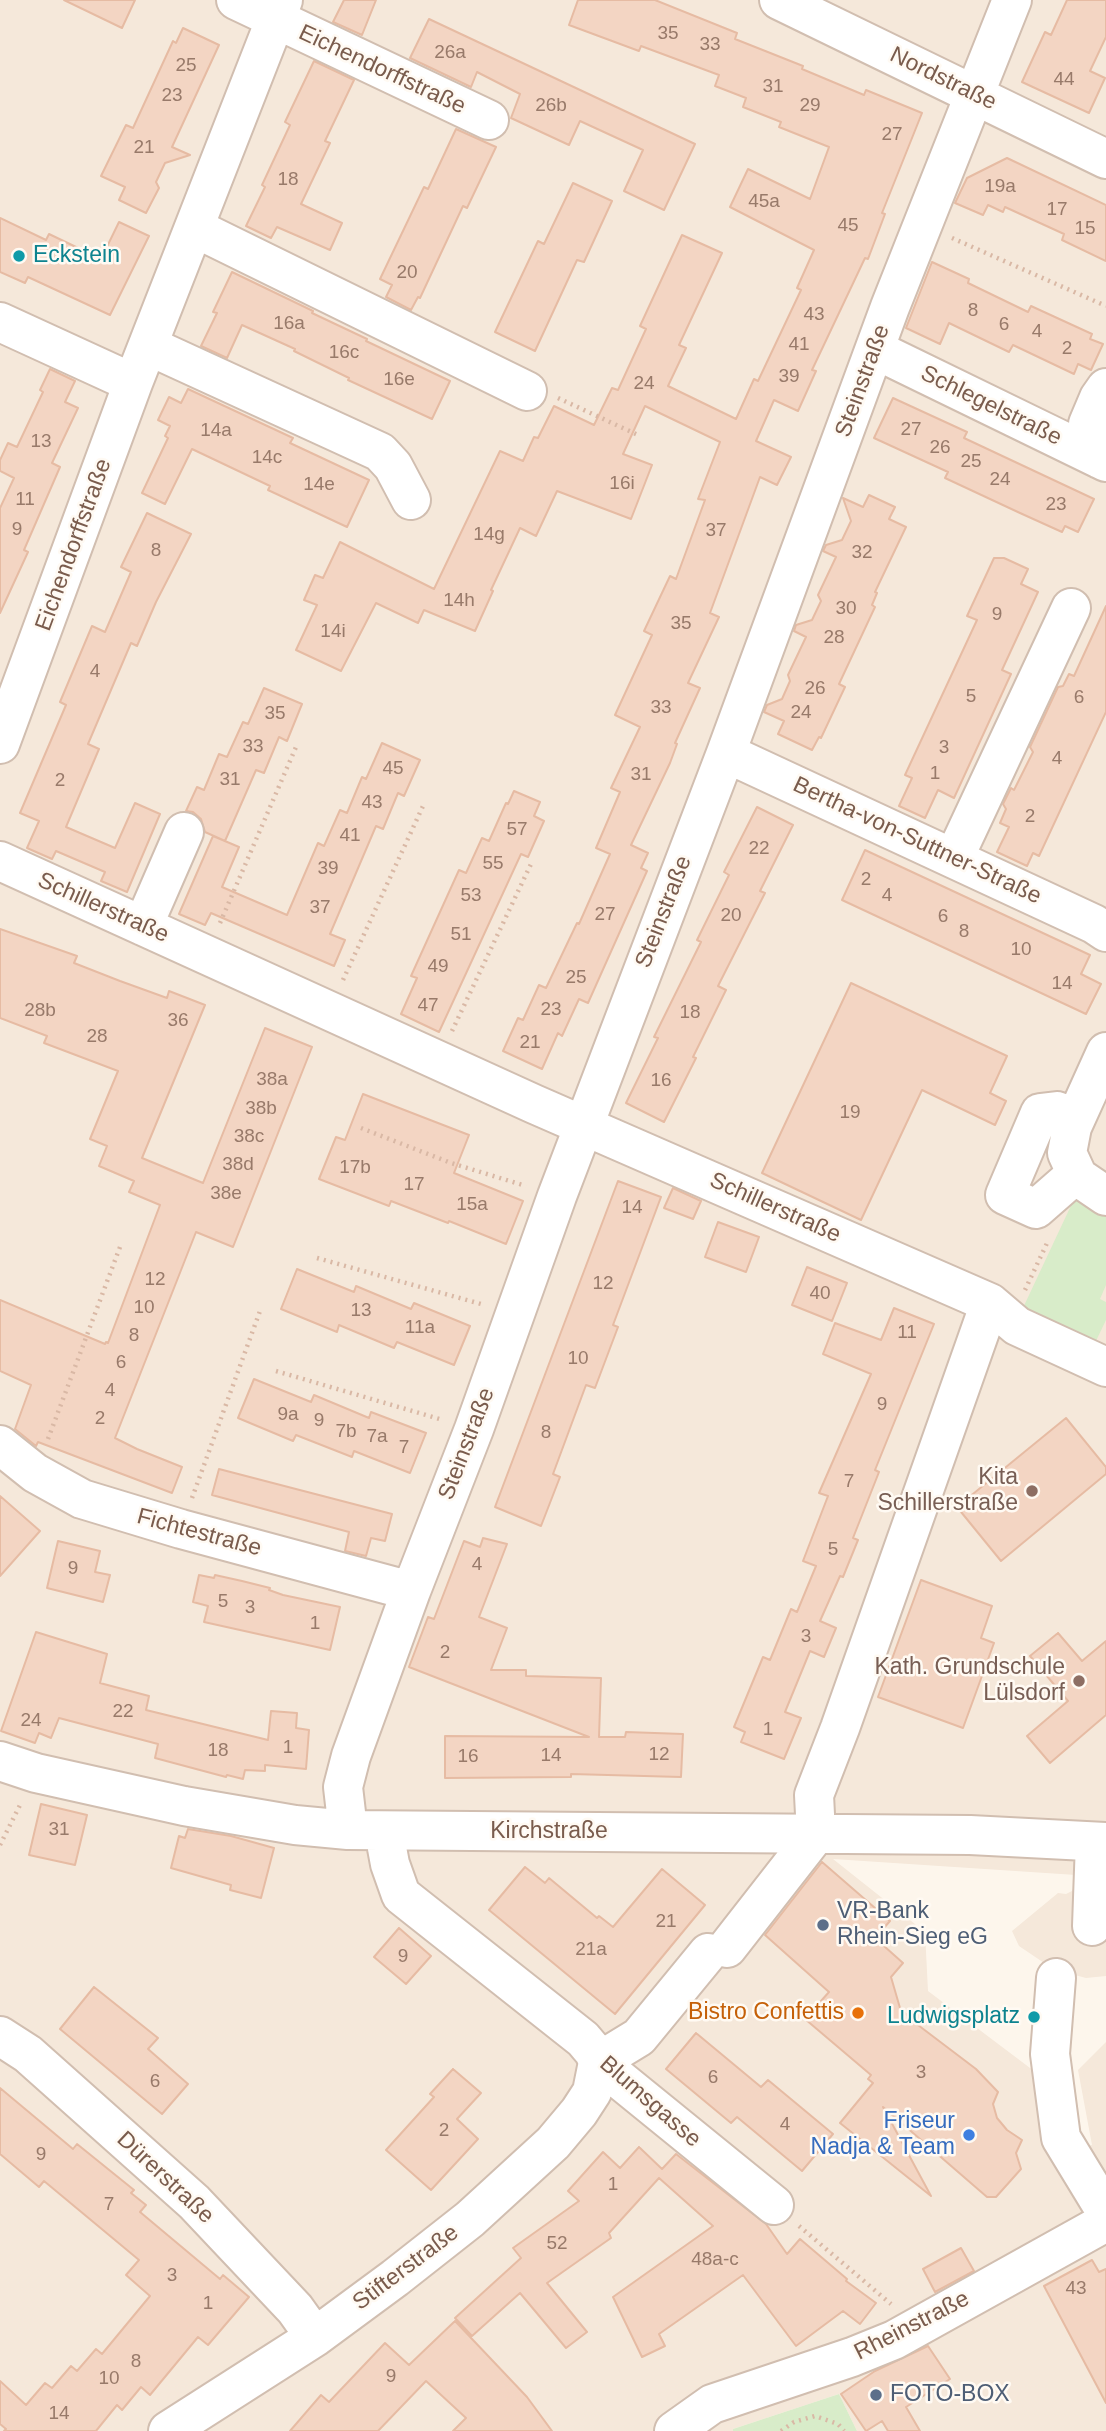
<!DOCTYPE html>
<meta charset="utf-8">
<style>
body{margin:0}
canvas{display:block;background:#fdf6ec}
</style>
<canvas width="1106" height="2431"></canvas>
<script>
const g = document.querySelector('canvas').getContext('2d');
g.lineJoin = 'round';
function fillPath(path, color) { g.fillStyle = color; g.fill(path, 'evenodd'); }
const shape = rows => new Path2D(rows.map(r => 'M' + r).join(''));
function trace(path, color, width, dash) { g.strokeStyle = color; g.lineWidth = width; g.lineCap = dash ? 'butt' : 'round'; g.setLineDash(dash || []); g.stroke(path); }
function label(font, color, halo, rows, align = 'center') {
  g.font = font + ' Helvetica,sans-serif'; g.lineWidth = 5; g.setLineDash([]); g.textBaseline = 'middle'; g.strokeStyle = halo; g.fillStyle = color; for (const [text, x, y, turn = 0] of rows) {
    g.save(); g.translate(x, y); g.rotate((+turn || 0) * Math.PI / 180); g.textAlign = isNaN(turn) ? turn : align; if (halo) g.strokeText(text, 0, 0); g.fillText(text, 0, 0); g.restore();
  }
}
const residential = shape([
 [0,0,1106,0,1106,1976,1086,1978,1053,1969,1019,1946,1012,1931,1058,1893,1066,1894,1072,1891,1076,1883,1076,1875,833,1859,925,1932,928,1991,1038,2074,1048,2150,1092,2145,1078,2070,1106,2042,1106,2431,857,2431,839,2394,733,2429,733,2431,0,2431]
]);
const green = shape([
 [1075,1197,1106,1213,1106,1285,1100,1299,1106,1302,1106,1320,1095,1343,1022,1310],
 [839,2394,857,2431,733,2431,733,2429]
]);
const building = shape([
 [64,0,135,0,122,28,64,0],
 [344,0,376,0,362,35,333,22,344,0],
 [578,0,655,0,737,33,735,39,803,66,802,69,864,95,866,90,922,113,882,213,885,214,868,259,865,258,812,370,816,371,798,411,774,400,756,441,791,457,777,485,760,477,710,613,719,617,688,683,700,688,675,743,677,744,670,763,631,845,648,853,641,868,647,871,588,1003,579,999,562,1036,558,1033,542,1069,503,1051,518,1018,523,1020,539,985,546,988,577,923,579,924,610,854,596,848,620,792,611,788,640,727,615,715,652,635,644,631,670,576,676,579,705,500,698,499,720,442,645,406,623,454,652,465,631,519,557,491,536,536,520,528,491,590,493,591,475,631,424,610,418,623,376,603,341,671,296,650,317,605,304,600,315,575,323,578,340,542,434,589,500,451,523,461,534,437,538,438,554,406,594,425,612,388,618,390,646,329,640,326,682,235,722,253,679,345,686,348,668,386,736,419,754,379,758,381,801,290,797,288,814,250,730,207,748,169,810,199,829,147,779,127,781,122,743,107,746,98,715,86,719,75,641,46,639,51,569,25,578,0],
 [1067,0,1106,0,1106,37,1090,71,1105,78,1089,113,1022,82,1045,32,1051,35,1067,0],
 [429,19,695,144,664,210,624,191,643,150,580,121,569,145,511,118,520,94,477,72,471,87,410,58,429,19],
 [183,28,219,45,172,147,190,155,165,163,156,182,159,188,146,213,119,200,125,187,101,176,126,125,133,128,173,41,176,43,183,28],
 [314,61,354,80,325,141,330,143,301,204,342,223,330,250,277,227,271,238,246,226,265,187,262,185,290,125,285,122,314,61],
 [456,129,496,147,467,208,463,206,420,298,418,297,411,310,386,297,392,285,380,279,424,187,428,189,456,129],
 [1007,158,1106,205,1106,261,1062,240,1064,234,1005,207,1003,212,988,205,983,215,955,203,967,178,1007,158],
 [573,183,612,201,584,262,577,260,535,351,495,332,538,241,544,244,573,183],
 [0,218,46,240,49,234,101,259,119,222,149,236,110,315,28,277,25,283,0,272,0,218],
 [932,262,969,279,968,283,1028,312,1031,306,1092,334,1090,339,1103,344,1091,370,1078,364,1074,374,1013,345,1009,352,949,323,940,344,906,328,932,262],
 [232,272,313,311,312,313,367,339,366,341,450,381,432,419,348,380,349,378,294,351,295,349,242,325,227,358,201,346,217,313,213,312,232,272],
 [50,369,75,381,65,402,78,408,52,463,60,467,24,550,28,552,0,613,0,508,14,478,0,471,0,460,8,443,17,447,43,392,40,390,50,369],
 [188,389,293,438,290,443,369,480,347,527,268,490,270,486,192,449,165,504,142,493,168,438,165,436,170,426,158,420,169,397,181,403,188,389],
 [893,398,967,432,964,438,1094,499,1078,532,1065,526,1062,532,1020,513,945,478,948,472,874,438,893,398],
 [869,495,895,507,889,519,906,527,875,592,877,593,872,605,875,607,839,684,845,687,821,738,819,737,812,750,778,734,784,721,764,712,767,705,782,699,790,681,788,675,806,637,794,631,796,625,812,620,821,601,818,595,836,557,823,551,826,545,842,540,851,521,843,498,863,507,869,495],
 [147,513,191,534,156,602,137,646,131,643,88,744,99,749,66,827,115,848,135,803,160,814,127,892,101,881,105,872,56,851,52,859,27,848,39,821,20,813,66,705,60,702,92,626,105,632,131,572,121,567,147,513],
 [994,558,1004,558,1028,569,1021,584,1038,592,1002,670,1011,674,954,798,938,790,925,818,899,806,912,778,905,775,977,620,967,616,994,558],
 [1106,606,1106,712,1039,856,1033,853,1027,866,997,852,1009,827,1000,823,1006,809,1003,804,1011,788,1014,790,1033,752,1030,747,1058,687,1063,686,1069,674,1074,676,1106,606],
 [264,688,302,704,287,741,279,737,264,773,256,770,225,841,205,832,201,819,193,812,186,811,197,787,204,790,219,754,227,757,243,722,248,724,264,688],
 [382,743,420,760,404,796,398,793,383,829,376,826,330,934,345,940,334,966,211,913,205,925,179,914,213,836,239,847,222,887,287,915,318,843,324,846,340,810,347,813,362,777,366,779,382,743],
 [514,791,540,802,534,816,544,821,528,857,521,854,439,1032,401,1014,417,978,411,976,459,870,466,873,482,838,489,841,506,803,508,804,514,791],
 [757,807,793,825,760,891,765,893,718,986,726,990,693,1057,696,1058,664,1122,626,1103,658,1038,654,1037,701,942,697,940,729,875,724,872,757,807],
 [865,850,1090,955,1081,974,1101,984,1086,1014,842,900,865,850],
 [0,929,77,956,74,963,120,981,167,998,169,991,205,1005,142,1158,203,1183,265,1028,312,1047,233,1247,196,1232,115,1438,137,1449,182,1467,172,1493,38,1442,36,1446,15,1429,31,1385,0,1371,0,1300,105,1344,106,1342,108,1343,160,1205,129,1192,134,1181,99,1166,107,1146,90,1139,118,1071,44,1043,47,1036,0,1018,0,929],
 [851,983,1007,1056,990,1093,1006,1101,995,1125,922,1090,861,1220,762,1173,851,983],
 [363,1094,469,1135,454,1173,523,1201,506,1244,449,1221,448,1223,391,1201,389,1206,319,1179,336,1137,345,1140,363,1094],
 [618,1181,661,1197,613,1325,618,1327,595,1388,586,1385,553,1474,560,1477,541,1526,495,1507,618,1181],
 [673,1188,701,1201,693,1219,664,1208,673,1188],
 [718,1222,759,1237,746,1272,705,1257,718,1222],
 [807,1267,847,1283,832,1321,792,1305,807,1267],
 [297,1269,354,1292,356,1286,411,1309,414,1303,470,1326,454,1365,397,1342,394,1348,339,1325,337,1332,281,1309,297,1269],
 [894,1308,934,1324,875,1470,879,1472,853,1538,858,1540,843,1577,840,1576,820,1621,836,1628,824,1657,810,1651,785,1712,801,1718,784,1759,741,1742,745,1732,734,1727,763,1657,770,1660,791,1609,797,1612,816,1566,803,1561,828,1496,819,1493,871,1374,823,1354,835,1323,881,1340,894,1308],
 [254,1379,311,1402,314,1395,369,1418,371,1412,426,1433,410,1473,354,1451,352,1457,296,1435,293,1441,238,1418,254,1379],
 [1066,1418,1106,1467,1106,1474,1001,1561,957,1507,1066,1418],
 [219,1469,392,1514,385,1541,371,1538,366,1556,345,1551,349,1532,212,1495,219,1469],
 [0,1496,40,1531,0,1576,0,1496],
 [483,1538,507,1544,479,1617,507,1628,491,1670,526,1670,526,1676,601,1678,599,1737,625,1737,626,1732,683,1734,681,1777,571,1774,571,1777,445,1778,445,1736,589,1737,409,1667,428,1617,434,1619,464,1541,480,1547,483,1538],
 [58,1541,100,1551,95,1572,110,1575,103,1602,47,1588,58,1541],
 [199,1575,214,1578,215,1575,242,1581,270,1588,269,1590,283,1595,340,1607,330,1650,204,1622,208,1606,193,1602,199,1575],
 [921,1580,992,1606,981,1638,994,1643,963,1728,878,1697,921,1580],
 [36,1632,107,1654,100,1683,149,1696,146,1710,268,1740,271,1711,297,1713,296,1728,309,1730,306,1769,265,1765,265,1771,245,1770,243,1779,227,1775,226,1777,155,1758,158,1744,59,1718,51,1738,39,1733,35,1743,1,1731,36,1632],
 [1058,1633,1082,1661,1106,1641,1106,1715,1050,1763,1027,1736,1068,1701,1030,1656,1058,1633],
 [41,1804,87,1815,75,1865,29,1855,41,1804],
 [188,1829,231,1836,274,1848,261,1898,230,1890,231,1885,171,1868,179,1836,185,1838,188,1829],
 [822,1862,890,1921,875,1938,903,1963,891,1977,900,2008,914,2022,976,2069,998,2092,993,2104,997,2118,1007,2130,1022,2140,1016,2153,1021,2169,996,2197,987,2197,883,2107,931,2196,840,2123,873,2083,868,2079,871,2075,805,2019,829,1992,765,1935,822,1862],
 [525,1867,545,1883,549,1878,597,1918,599,1916,613,1927,662,1869,705,1905,615,2014,489,1910,525,1867],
 [399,1928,431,1956,406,1984,374,1957,399,1928],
 [94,1987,158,2038,148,2049,188,2084,162,2114,60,2029,94,1987],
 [696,2033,761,2087,768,2080,833,2134,802,2171,737,2117,731,2123,666,2069,696,2033],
 [453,2069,481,2093,457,2119,478,2139,431,2190,386,2150,434,2097,430,2094,453,2069],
 [0,2088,73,2149,77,2144,134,2190,131,2193,146,2205,140,2212,220,2279,223,2275,249,2297,208,2345,198,2337,150,2395,141,2387,122,2410,117,2405,96,2431,4,2431,6,2429,0,2424,0,2381,26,2405,45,2383,52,2388,71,2366,77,2371,96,2349,102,2354,150,2296,126,2275,139,2260,44,2181,39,2187,0,2154,0,2088],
 [639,2147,662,2169,676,2154,766,2224,787,2254,800,2239,847,2279,846,2281,876,2303,860,2324,843,2311,796,2346,743,2275,659,2334,665,2346,642,2357,613,2297,713,2226,659,2178,609,2233,611,2238,547,2283,587,2332,566,2348,520,2293,472,2336,455,2318,521,2258,513,2248,579,2201,568,2191,603,2152,620,2168,639,2147],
 [961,2248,974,2271,935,2292,923,2269,961,2248],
 [1092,2260,1099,2272,1106,2269,1106,2403,1044,2286,1092,2260],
 [455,2321,527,2397,552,2431,453,2431,466,2418,426,2381,378,2431,290,2431,321,2395,329,2402,385,2343,409,2365,455,2321],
 [928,2346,950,2379,906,2407,920,2431,888,2431,882,2421,866,2431,841,2394,875,2371,928,2346]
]);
const path = shape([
 [952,238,1106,306],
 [558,398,638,435],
 [220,923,296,747],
 [343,980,423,806],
 [452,1031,531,864],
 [361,1128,451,1163,526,1186],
 [317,1258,481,1304],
 [1025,1290,1048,1241],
 [276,1371,443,1420],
 [48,1439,120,1247],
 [192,1498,260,1311],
 [0,1845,20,1805],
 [799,2226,891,2304],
 [781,2431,794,2422,815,2416,838,2424,844,2431]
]);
const minor = shape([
 [236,0,489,120],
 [779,0,1106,159],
 [195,228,527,391],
 [0,322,133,383],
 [149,346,380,452,393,466,411,500],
 [876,350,1106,462],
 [1106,388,1099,398,1088,424,1089,442,1100,459,1106,459],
 [0,744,133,383,283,0],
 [726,753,1094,924,1106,932],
 [954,858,1071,608],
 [0,861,534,1104,990,1303,1017,1326,1106,1367],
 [143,926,184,832],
 [1106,1052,1072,1127,1067,1153,1078,1177,1106,1196],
 [1076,1118,1057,1111,1040,1113,1005,1195,1036,1209,1076,1174],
 [0,1445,35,1473,82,1499,181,1529,411,1591],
 [0,1761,36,1773,184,1806,295,1825,348,1830,970,1835,1106,1842],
 [348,1830,343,1787,351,1756,411,1591,474,1429,557,1196,726,753,890,307,1012,0],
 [384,1832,390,1864,401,1895,583,2039,594,2052,598,2062,774,2205],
 [1092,1926,1095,1842],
 [727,1948,816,1834,814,1795,840,1728,990,1303],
 [1056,1978,1050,2054,1061,2138,1106,2212],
 [0,2036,28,2054,194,2202,295,2309,315,2337],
 [598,2062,639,2037,708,1953],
 [168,2431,315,2337,395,2278,470,2219,553,2143,579,2112,592,2092,598,2062],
 [674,2431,712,2404,852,2357,894,2340,1106,2222]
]);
const markers = [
 [19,256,7,"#0f9aa8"],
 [1032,1491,7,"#8d6e63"],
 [1079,1681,7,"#8d6e63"],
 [823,1925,7,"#5c6f8a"],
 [858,2013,7,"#e8710a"],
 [1034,2017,7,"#0f9aa8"],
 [969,2135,7,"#3f7fe0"],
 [876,2395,7,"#5c6f8a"]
];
const numberNames = [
 ["35",668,34],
 ["33",710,45],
 ["26a",450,53],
 ["25",186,66],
 ["44",1064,80],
 ["31",773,87],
 ["23",172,96],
 ["26b",551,106],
 ["29",810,106],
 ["27",892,135],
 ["21",144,148],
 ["18",288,180],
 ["19a",1000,187],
 ["45a",764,202],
 ["17",1057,210],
 ["45",848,226],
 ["15",1085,229],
 ["20",407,273],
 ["8",973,311],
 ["43",814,315],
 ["16a",289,324],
 ["6",1004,325],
 ["4",1037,332],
 ["41",799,345],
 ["2",1067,349],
 ["16c",344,353],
 ["39",789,377],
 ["16e",399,380],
 ["24",644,384],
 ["27",911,430],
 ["14a",216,431],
 ["13",41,442],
 ["26",940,448],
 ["14c",267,458],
 ["25",971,462],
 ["24",1000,480],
 ["16i",622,484],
 ["14e",319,485],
 ["11",25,500],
 ["23",1056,505],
 ["9",17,530],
 ["37",716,531],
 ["14g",489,535],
 ["8",156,551],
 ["32",862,553],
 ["14h",459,601],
 ["30",846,609],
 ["9",997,615],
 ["35",681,624],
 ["14i",333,632],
 ["28",834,638],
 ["4",95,672],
 ["26",815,689],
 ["5",971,697],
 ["6",1079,698],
 ["33",661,708],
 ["24",801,713],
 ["35",275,714],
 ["33",253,747],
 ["3",944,748],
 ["4",1057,759],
 ["45",393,769],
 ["1",935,774],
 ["31",641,775],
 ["31",230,780],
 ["2",60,781],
 ["43",372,803],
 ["2",1030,817],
 ["57",517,830],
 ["41",350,836],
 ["22",759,849],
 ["55",493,864],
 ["39",328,869],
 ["2",866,880],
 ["53",471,896],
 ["4",887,896],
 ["37",320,908],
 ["27",605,915],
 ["20",731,916],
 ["6",943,917],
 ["8",964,932],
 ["51",461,935],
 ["10",1021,950],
 ["49",438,967],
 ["25",576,978],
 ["14",1062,984],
 ["47",428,1006],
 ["23",551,1010],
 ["28b",40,1011],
 ["18",690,1013],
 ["36",178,1021],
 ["28",97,1037],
 ["21",530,1043],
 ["38a",272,1080],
 ["16",661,1081],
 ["38b",261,1109],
 ["19",850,1113],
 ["38c",249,1137],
 ["38d",238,1165],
 ["17b",355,1168],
 ["17",414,1185],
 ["38e",226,1194],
 ["15a",472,1205],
 ["14",632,1208],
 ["12",155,1280],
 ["12",603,1284],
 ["40",820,1294],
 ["10",144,1308],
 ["13",361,1311],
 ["11a",420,1328],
 ["11",907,1333],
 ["8",134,1336],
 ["10",578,1359],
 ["6",121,1363],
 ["4",110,1391],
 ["9",882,1405],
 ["9a",288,1415],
 ["2",100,1419],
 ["9",319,1421],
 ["7b",346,1432],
 ["8",546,1433],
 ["7a",377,1437],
 ["7",404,1448],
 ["7",849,1482],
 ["5",833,1550],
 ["4",477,1565],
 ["9",73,1569],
 ["5",223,1602],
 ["3",250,1608],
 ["1",315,1624],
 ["3",806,1637],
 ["2",445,1653],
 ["22",123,1712],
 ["24",31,1721],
 ["1",768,1730],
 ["1",288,1748],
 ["18",218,1751],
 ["12",659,1755],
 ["14",551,1756],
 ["16",468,1757],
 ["31",59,1830],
 ["21",666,1922],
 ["21a",591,1950],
 ["9",403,1957],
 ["3",921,2073],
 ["6",713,2078],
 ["6",155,2082],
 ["4",785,2125],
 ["2",444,2131],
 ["9",41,2155],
 ["1",613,2185],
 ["7",109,2205],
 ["52",557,2244],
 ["48a-c",715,2260],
 ["3",172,2276],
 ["43",1076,2289],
 ["1",208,2304],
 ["8",136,2362],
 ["9",391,2377],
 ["10",109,2379],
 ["14",59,2414]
];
const streetNames = [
 ["Eichendorffstraße",382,70,25],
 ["Nordstraße",943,79,26],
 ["Steinstraße",863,381,-70],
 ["Schlegelstraße",991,406,26],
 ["Eichendorffstraße",74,545,-70],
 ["Bertha-von-Suttner-Straße",917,841,25],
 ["Schillerstraße",103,908,24],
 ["Steinstraße",664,912,-69],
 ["Schillerstraße",775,1208,24],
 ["Steinstraße",467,1444,-69],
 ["Fichtestraße",199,1533,15],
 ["Kirchstraße",549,1832],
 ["Blumsgasse",650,2102,41],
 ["Dürerstraße",165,2178,43],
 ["Stifterstraße",406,2268,-37],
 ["Rheinstraße",912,2326,-27]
];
const cultureNames = [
 ["Eckstein",33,256],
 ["Ludwigsplatz",1020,2017,"right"]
];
const educationNames = [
 ["Kita",1018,1478],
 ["Schillerstraße",1018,1504],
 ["Kath. Grundschule",1065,1668],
 ["Lülsdorf",1065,1694]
];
const serviceNames = [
 ["VR-Bank",837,1912],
 ["Rhein-Sieg eG",837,1938],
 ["FOTO-BOX",890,2395]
];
const foodNames = [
 ["Bistro Confettis",844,2013]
];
const shopNames = [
 ["Friseur",955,2122],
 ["Nadja & Team",955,2148]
];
fillPath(residential, '#f5e8da');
fillPath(green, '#d8ecc9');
fillPath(building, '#f3d5c3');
trace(building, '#e6bba3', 2);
trace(minor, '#d1beb0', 42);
trace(path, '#d9b8a5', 4.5, [2, 5]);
trace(minor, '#fff', 38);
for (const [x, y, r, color] of markers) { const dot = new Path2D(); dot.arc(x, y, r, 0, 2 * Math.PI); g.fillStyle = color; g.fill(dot); trace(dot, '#fffaf3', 2.5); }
label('19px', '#987a6a', null, numberNames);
label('23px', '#7a5c4d', '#fffaf3', streetNames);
label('23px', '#0d838f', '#fffaf3', cultureNames, 'left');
label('23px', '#785e54', '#fffaf3', educationNames, 'right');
label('23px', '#4e5e75', '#fffaf3', serviceNames, 'left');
label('23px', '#c56008', '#fffaf3', foodNames, 'right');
label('23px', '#366cbe', '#fffaf3', shopNames, 'right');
</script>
